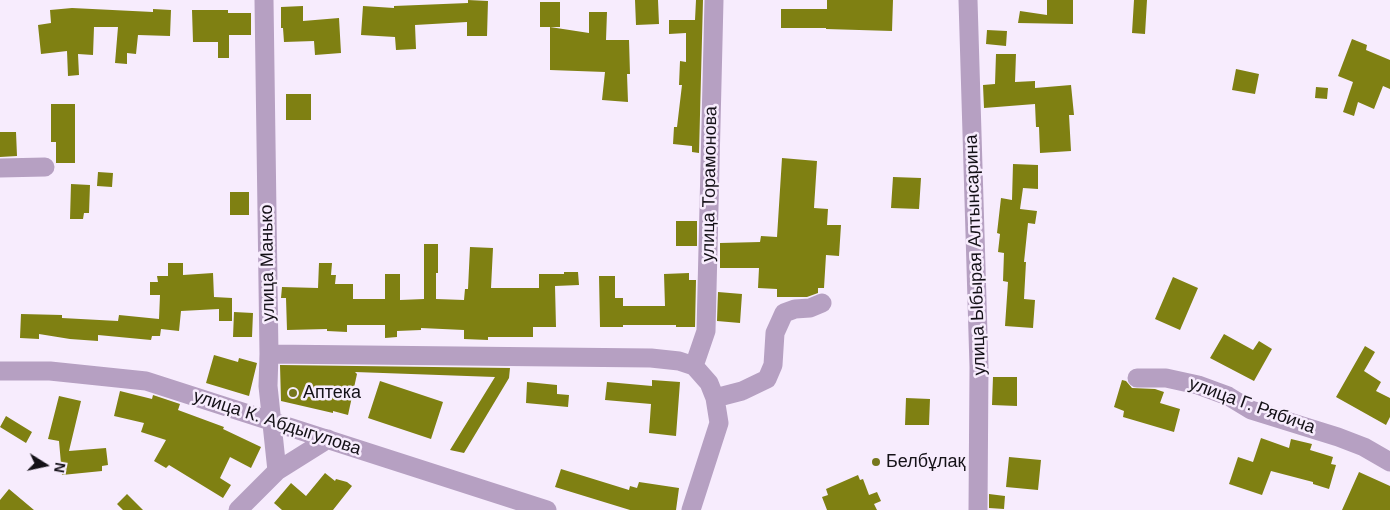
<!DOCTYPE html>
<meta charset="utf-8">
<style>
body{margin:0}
#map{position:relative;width:1390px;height:510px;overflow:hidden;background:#f7ecfd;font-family:Arial,sans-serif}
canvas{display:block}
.north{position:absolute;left:20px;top:440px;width:50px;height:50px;-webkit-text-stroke:4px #f7ecfd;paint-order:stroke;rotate:100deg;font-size:14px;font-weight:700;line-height:20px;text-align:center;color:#141117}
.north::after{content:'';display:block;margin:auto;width:18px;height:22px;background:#141117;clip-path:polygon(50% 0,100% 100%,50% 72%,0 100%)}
</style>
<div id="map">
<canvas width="1390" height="510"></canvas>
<div class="north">N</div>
</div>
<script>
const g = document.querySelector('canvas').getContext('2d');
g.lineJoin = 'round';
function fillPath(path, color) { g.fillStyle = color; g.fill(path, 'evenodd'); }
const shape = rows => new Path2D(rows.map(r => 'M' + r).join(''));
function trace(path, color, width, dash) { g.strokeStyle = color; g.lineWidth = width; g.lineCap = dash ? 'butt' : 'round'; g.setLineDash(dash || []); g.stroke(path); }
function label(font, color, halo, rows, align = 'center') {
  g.font = font + ' Arial,sans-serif'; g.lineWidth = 5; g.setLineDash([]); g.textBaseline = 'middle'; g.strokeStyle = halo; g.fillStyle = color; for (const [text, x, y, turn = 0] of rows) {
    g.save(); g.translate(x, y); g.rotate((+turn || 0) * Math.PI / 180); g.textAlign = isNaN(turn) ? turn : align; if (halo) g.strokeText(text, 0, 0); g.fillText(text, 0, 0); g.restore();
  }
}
const building = shape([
 [468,0,488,1,487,36,467,36,467,22,415,25,416,49,396,50,395,37,361,35,363,6,394,8,394,6,468,3],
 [635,0,658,0,659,24,636,25],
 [696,0,703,0,699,153,692,152,692,146,673,144,674,127,677,127,682,85,679,85,680,61,686,62,686,33,669,34,669,20,695,20],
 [827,0,893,0,892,31,826,29,826,28,781,28,781,9,827,9],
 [1047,0,1073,0,1073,24,1018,23,1020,11,1047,15],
 [1134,0,1147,0,1145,34,1132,33],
 [540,2,560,2,560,27,540,27],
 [303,6,303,21,339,18,341,53,315,55,314,41,284,42,283,28,281,28,281,7],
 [72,8,153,12,153,9,171,10,170,36,138,35,136,54,127,53,127,64,115,63,118,27,94,27,93,55,78,54,79,75,68,76,67,51,41,54,38,25,51,23,50,10],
 [192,10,228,10,228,13,251,13,251,35,229,35,229,58,218,58,218,42,193,42],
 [589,12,607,12,606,40,629,40,630,74,627,74,628,102,602,100,605,72,550,70,550,27,589,33],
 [987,30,1007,31,1006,46,986,44],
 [1352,39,1367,45,1366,50,1390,60,1390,89,1383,86,1374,109,1358,102,1354,116,1343,112,1353,82,1338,76],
 [996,54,1016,54,1015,82,1035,81,1035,88,1071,85,1074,115,1069,115,1071,151,1040,153,1039,127,1036,127,1035,104,984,108,983,85,995,84],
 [1236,69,1259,74,1255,94,1232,90],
 [1316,87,1328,88,1327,99,1315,98],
 [286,94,311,94,311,120,286,120],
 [51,104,75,104,75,163,56,163,56,142,51,142],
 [0,132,16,132,17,156,0,157],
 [782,158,817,161,814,208,828,209,827,225,841,225,839,256,826,255,824,288,818,288,818,293,807,297,777,297,777,289,758,288,759,268,720,268,720,243,760,242,761,236,777,237],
 [1013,164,1038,165,1038,189,1023,188,1020,209,1037,211,1035,224,1028,223,1024,262,1026,262,1024,299,1035,300,1033,328,1005,326,1008,282,1003,281,1004,253,998,252,1000,234,997,233,1001,198,1012,200],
 [98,172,113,173,112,187,97,186],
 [893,177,921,178,919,209,891,208],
 [71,184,90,185,89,213,84,213,83,219,70,219],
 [230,192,249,192,249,215,230,215],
 [676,221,697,221,697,246,676,246],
 [424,244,438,244,438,273,436,273,436,299,464,300,465,289,468,289,470,247,493,248,491,288,539,288,539,274,564,274,564,272,578,272,579,285,555,286,556,327,533,327,533,337,488,337,488,340,464,339,464,330,421,328,421,330,397,331,397,337,385,338,385,325,347,325,347,332,327,331,327,329,287,330,286,298,281,298,282,287,318,288,319,263,332,263,331,275,336,275,335,284,353,284,353,299,385,299,385,274,400,274,400,300,424,299],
 [168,263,183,263,183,275,213,273,214,297,232,298,232,321,219,321,219,309,181,311,179,331,161,329,160,336,152,336,151,340,98,335,98,341,70,339,39,334,39,339,20,338,21,314,62,315,62,318,118,321,119,315,159,319,160,295,150,295,150,282,158,282,157,276,168,276],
 [689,273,689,280,696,280,695,327,676,327,676,325,623,325,623,327,600,327,599,276,615,276,615,298,623,298,623,306,665,306,664,274],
 [1173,277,1198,288,1180,330,1155,319],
 [718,292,742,294,740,323,717,321],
 [234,312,253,313,252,337,233,337],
 [1224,334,1253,350,1259,341,1272,349,1254,381,1210,358],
 [1365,346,1375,352,1364,371,1381,382,1376,391,1390,398,1390,417,1386,425,1336,397],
 [214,355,238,362,239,358,257,363,249,396,206,383],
 [280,365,510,368,509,378,464,453,450,450,495,377,355,372,357,374,348,415,333,411,333,413,281,401],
 [993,377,1017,377,1017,406,992,405],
 [652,380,680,382,676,436,649,433,651,404,605,400,607,382,652,386],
 [1122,380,1126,381,1132,388,1155,389,1164,392,1160,403,1180,409,1174,432,1123,417,1124,411,1114,407],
 [380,381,443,402,431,439,368,418],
 [527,382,557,385,557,394,569,395,568,407,526,403],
 [120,391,152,399,153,395,180,404,178,410,224,427,223,429,261,447,251,468,230,457,220,478,231,485,223,498,169,465,166,468,154,461,166,440,141,432,144,423,114,416],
 [59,396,81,401,69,451,106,448,108,465,102,466,102,471,62,475,59,441,48,439],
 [906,398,930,399,929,425,905,425],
 [6,416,32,432,26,443,0,427],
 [1261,438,1289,448,1291,439,1312,444,1310,450,1333,457,1331,464,1336,465,1329,489,1313,484,1313,482,1271,471,1262,495,1229,484,1238,457,1253,462],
 [1009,457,1041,460,1038,490,1006,487],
 [561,469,629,490,630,486,637,488,639,482,679,488,676,510,630,510,555,487],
 [1359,472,1390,486,1390,510,1342,510],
 [325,473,335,481,336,479,347,482,352,486,333,510,282,510,274,503,291,483,306,496],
 [858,475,860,480,863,479,869,495,877,492,881,501,874,504,877,510,827,510,822,497,828,495,826,489],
 [9,489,34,510,0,510,0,500],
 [127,494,143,510,123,510,117,504],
 [989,494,1005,496,1004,509,989,508]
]);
const minor = shape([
 [968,0,979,367,978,510],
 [0,168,45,167],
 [269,354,651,358,679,361,694,366,709,383,715,398,719,423,691,510],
 [694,366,706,331,714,0],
 [0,371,50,371,146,381,547,510],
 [1137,378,1166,378,1198,385,1228,396,1251,410,1338,437,1364,447,1390,462],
 [715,398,742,391,767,379,773,365,775,333,784,313,795,309,810,308,822,303],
 [277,471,328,439],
 [238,510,277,471,268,386,269,354,264,0]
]);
const markers = [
 [293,393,5,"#75761c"],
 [876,462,5,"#75761c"]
];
const streetNames = [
 ["улица Торамонова",710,184,-89],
 ["улица Ыбырая Алтынсарина",976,255,-92],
 ["улица Манько",268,263,-91],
 ["улица Г. Рябича",1252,406,20],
 ["улица К. Абдыгулова",277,423,18]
];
const poiNames = [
 ["Аптека",303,393],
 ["Белбұлақ",886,462]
];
fillPath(building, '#7f8012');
trace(minor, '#b6a0c2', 19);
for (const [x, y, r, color] of markers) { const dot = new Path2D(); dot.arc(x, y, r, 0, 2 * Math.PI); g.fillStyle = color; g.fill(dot); trace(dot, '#f7ecfd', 2); }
label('18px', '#141117', '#f7ecfd', streetNames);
label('18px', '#141117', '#f7ecfd', poiNames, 'left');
</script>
